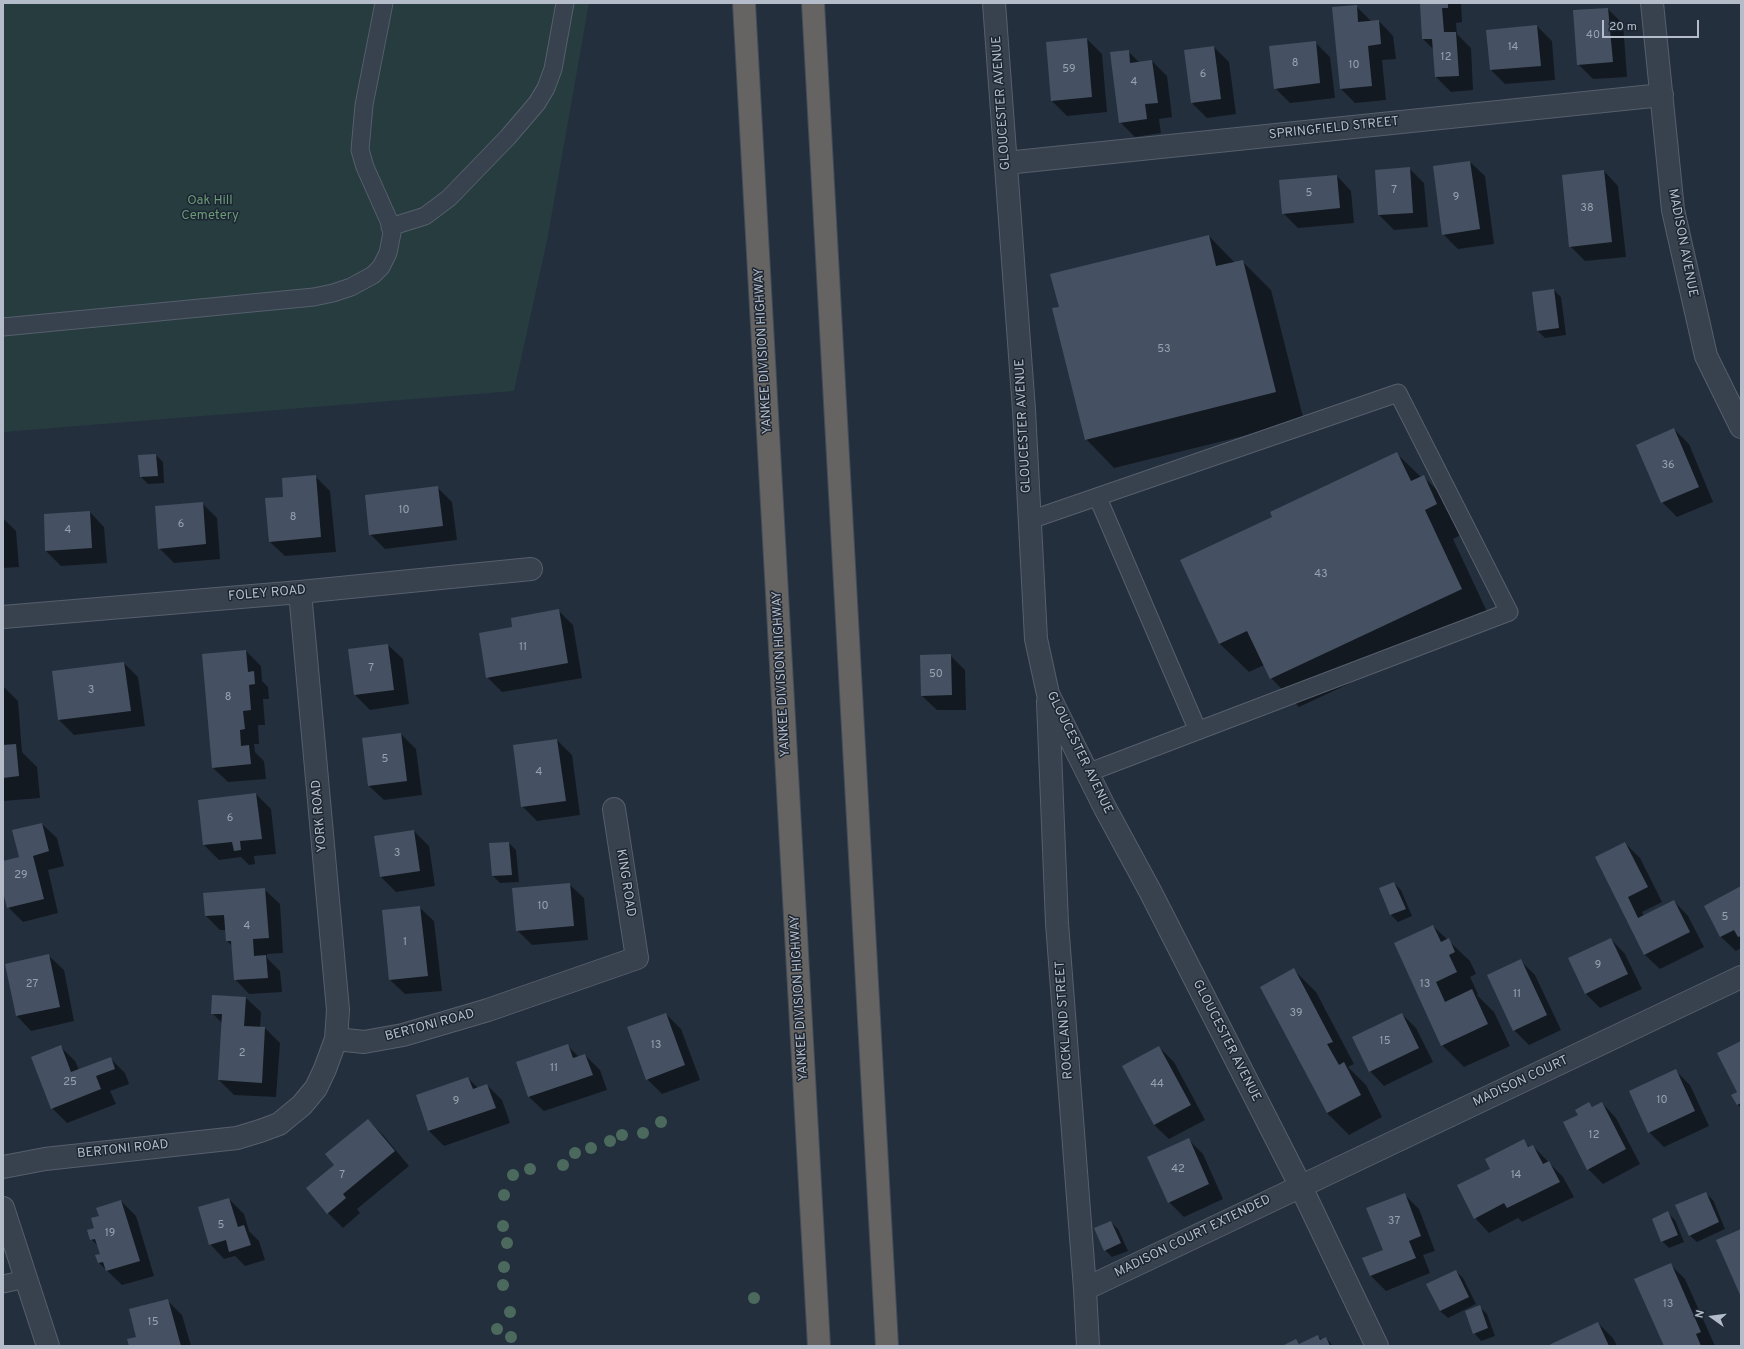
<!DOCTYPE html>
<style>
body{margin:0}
#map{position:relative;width:1744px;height:1349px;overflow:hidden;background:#242f3e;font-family:Overpass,sans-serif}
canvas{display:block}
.frame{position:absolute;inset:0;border:4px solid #b4bcc9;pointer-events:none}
.north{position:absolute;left:1692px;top:1297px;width:40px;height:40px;-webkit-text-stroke:3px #1d2633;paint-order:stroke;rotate:284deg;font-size:11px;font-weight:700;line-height:16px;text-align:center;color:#b4bcc9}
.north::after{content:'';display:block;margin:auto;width:14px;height:18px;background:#b4bcc9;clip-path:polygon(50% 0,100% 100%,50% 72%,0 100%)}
.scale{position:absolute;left:1602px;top:20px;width:97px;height:18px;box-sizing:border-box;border:2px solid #b4bcc9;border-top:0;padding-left:5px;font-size:12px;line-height:14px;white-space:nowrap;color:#b4bcc9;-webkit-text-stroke:3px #1d2633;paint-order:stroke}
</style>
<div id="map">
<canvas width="1744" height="1349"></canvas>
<div class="frame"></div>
<div class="north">N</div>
<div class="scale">20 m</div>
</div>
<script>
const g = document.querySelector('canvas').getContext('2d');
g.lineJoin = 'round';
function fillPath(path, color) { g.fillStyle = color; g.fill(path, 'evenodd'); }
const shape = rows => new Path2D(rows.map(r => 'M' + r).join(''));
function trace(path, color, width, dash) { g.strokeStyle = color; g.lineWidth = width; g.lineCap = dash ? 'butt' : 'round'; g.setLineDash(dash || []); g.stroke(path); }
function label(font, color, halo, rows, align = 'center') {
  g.font = font + ' Overpass,sans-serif'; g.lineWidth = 3; g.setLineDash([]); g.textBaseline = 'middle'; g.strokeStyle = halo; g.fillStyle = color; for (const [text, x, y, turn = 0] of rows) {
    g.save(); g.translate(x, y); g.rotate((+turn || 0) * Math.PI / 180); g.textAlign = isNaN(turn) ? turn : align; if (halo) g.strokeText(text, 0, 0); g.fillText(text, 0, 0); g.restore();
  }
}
const green = shape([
 [3,3,589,3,547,241,514,391,3,432]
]);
const shadow = shape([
 [1421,3,1461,4,1462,22,1456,23,1457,34,1471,48,1473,90,1451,92,1436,77,1434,50,1423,39],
 [1356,6,1371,21,1379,21,1393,36,1396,59,1382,60,1386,100,1355,103,1341,89],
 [1608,9,1623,24,1627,77,1593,79,1578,64],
 [1537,26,1552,41,1555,80,1505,84,1490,69],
 [1087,39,1102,54,1107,112,1067,116,1052,101],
 [1315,42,1330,57,1335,98,1290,103,1275,88],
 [1214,47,1229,62,1236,114,1207,118,1192,103],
 [1128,51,1140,63,1152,61,1167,76,1172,117,1159,119,1161,133,1135,137,1120,122],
 [1470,162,1485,176,1494,244,1458,249,1443,234],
 [1409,168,1424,183,1428,227,1394,230,1379,215],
 [1604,171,1618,186,1626,257,1585,261,1570,246],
 [1337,176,1351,191,1354,223,1298,228,1283,213],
 [1209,236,1235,263,1242,261,1271,290,1304,421,1114,468,1086,439,1060,307],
 [1554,290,1561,297,1566,335,1545,338,1538,331],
 [1674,429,1689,444,1713,502,1677,517,1662,502],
 [1397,454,1421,477,1423,476,1452,505,1465,533,1453,539,1490,618,1299,707,1271,678,1264,665,1249,672,1220,644,1181,560,1273,517],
 [156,455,163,462,164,483,148,484,141,477],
 [315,476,330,491,336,552,285,556,270,542,284,498],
 [438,488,452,502,457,540,385,549,370,534],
 [202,503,217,518,220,559,174,563,159,548],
 [90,512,104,527,107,563,61,566,46,551],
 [3,518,16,531,19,567,3,568],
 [559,611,573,625,582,678,502,692,487,677,513,628],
 [388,645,403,659,409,704,370,710,355,695,349,650],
 [246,651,261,666,262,681,268,687,269,699,263,699,265,725,258,725,259,744,254,744,255,752,264,761,266,779,228,782,213,768],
 [950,655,965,670,966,710,937,710,922,696],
 [124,663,138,677,145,726,74,735,59,720],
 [3,686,18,701,22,752,37,767,40,798,3,801],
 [401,734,416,749,422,795,384,800,369,786],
 [557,740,572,755,580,815,537,821,522,806],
 [256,794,271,809,276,854,254,856,255,864,249,865,241,857,219,860,204,845,199,801],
 [42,824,57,838,64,866,48,870,58,913,23,922,8,907,3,887,3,862,20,858],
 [414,831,429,846,435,886,396,892,381,877],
 [509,843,516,850,519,882,500,883,493,876],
 [1625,843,1640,858,1662,902,1642,912,1644,916,1674,901,1688,916,1704,947,1660,969,1645,955,1596,857],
 [1394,883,1401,890,1412,916,1398,922,1391,915,1380,889],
 [569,884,584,898,588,940,532,945,517,930],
 [1741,887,1741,948,1736,951,1721,937,1705,906],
 [265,890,280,904,283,953,267,954,267,958,280,971,282,992,249,994,235,979,232,946,227,941,226,930,220,930,206,916],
 [419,907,434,921,442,991,405,994,390,980],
 [1433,926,1470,961,1476,974,1470,977,1478,994,1477,995,1494,1012,1510,1046,1464,1067,1442,1045,1395,943],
 [1611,939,1625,954,1642,989,1600,1008,1586,994],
 [49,956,64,970,74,1021,31,1031,17,1016],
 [1520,960,1535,975,1561,1030,1529,1045,1514,1030],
 [1294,970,1316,992,1354,1064,1348,1067,1366,1085,1382,1117,1349,1135,1327,1113],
 [246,998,261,1012,260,1028,265,1028,280,1043,276,1097,234,1095,219,1080,223,1024,212,1013],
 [666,1014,681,1029,700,1080,662,1094,647,1079],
 [1402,1014,1416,1028,1433,1062,1384,1086,1370,1071],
 [1741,1042,1741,1108,1737,1104],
 [60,1046,75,1061,79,1070,110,1058,125,1073,129,1084,110,1091,116,1104,67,1123,52,1108],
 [568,1046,579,1057,585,1055,600,1070,607,1090,544,1111,529,1097],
 [1159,1047,1174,1062,1205,1120,1169,1139,1154,1125],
 [1675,1070,1690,1085,1709,1126,1664,1147,1649,1132],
 [468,1078,478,1088,487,1085,502,1100,510,1123,444,1146,429,1131,417,1096],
 [1602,1103,1616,1118,1640,1164,1603,1184,1588,1169,1579,1115,1589,1104,1593,1107],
 [368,1120,383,1135,409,1166,357,1209,360,1213,343,1228,328,1213,336,1165],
 [1188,1139,1203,1154,1223,1199,1184,1217,1169,1202],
 [1523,1141,1530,1147,1533,1146,1563,1177,1574,1197,1522,1222,1518,1218,1489,1233,1475,1218,1491,1169],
 [1705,1193,1713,1200,1725,1229,1697,1242,1689,1235],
 [1404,1194,1419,1209,1435,1251,1423,1255,1430,1273,1386,1291,1371,1276,1364,1258,1384,1251],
 [229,1199,244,1214,249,1231,259,1241,265,1260,245,1266,235,1256,224,1259,210,1244],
 [121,1201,136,1216,154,1276,122,1285,99,1263,96,1256,101,1254,99,1247,91,1239,100,1217],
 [1668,1213,1675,1220,1684,1242,1669,1248,1662,1241],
 [1111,1222,1118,1229,1128,1251,1112,1257,1105,1250],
 [1670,1264,1685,1279,1715,1346,1665,1346],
 [1456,1271,1463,1278,1476,1304,1448,1318,1440,1311],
 [167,1300,182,1315,191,1346,130,1346],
 [1480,1307,1487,1314,1495,1336,1481,1341,1474,1333],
 [1598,1323,1613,1338,1617,1346,1549,1346],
 [1318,1336,1322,1340,1326,1338,1333,1346,1285,1345,1296,1340,1301,1345]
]);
const building = shape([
 [1420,3,1448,3,1448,8,1442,8,1444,32,1456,32,1459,76,1435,77,1432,39,1422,39],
 [1357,5,1358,22,1379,20,1381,44,1368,46,1372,86,1340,89,1332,7],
 [1608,8,1613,62,1577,65,1573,10],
 [1537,25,1541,66,1490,70,1486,30],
 [1087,38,1092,97,1051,101,1046,42],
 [1316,41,1320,83,1274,89,1269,46],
 [1214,46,1221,99,1191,103,1184,50],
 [1129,50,1130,63,1152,60,1158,103,1145,104,1147,119,1119,123,1110,52],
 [1470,161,1480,229,1442,235,1433,166],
 [1410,167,1413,213,1378,215,1375,170],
 [1604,170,1612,242,1569,247,1562,175],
 [1337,175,1340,208,1282,214,1279,180],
 [1209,235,1216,266,1243,260,1276,392,1085,440,1052,308,1059,307,1050,274],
 [1554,289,1559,328,1537,331,1532,292],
 [1674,428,1699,487,1661,503,1636,445],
 [1397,452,1411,481,1424,475,1437,504,1425,510,1462,589,1270,679,1247,631,1219,644,1180,560,1272,517,1270,512],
 [156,454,158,476,140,477,138,455],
 [316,475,321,537,269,542,265,498,283,497,282,478],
 [438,486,443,526,369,535,365,495],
 [203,502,206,544,158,549,155,506],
 [90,511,92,548,45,551,44,514],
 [559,609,568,663,486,678,479,633,512,627,511,618],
 [388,644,394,690,354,695,348,649],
 [246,650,248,672,254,671,255,684,249,685,251,710,243,711,245,729,240,730,241,746,249,745,251,764,212,768,202,654],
 [951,654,952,695,921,696,920,655],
 [124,662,131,711,58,720,52,671],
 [401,733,407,781,368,786,362,738],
 [557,739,566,801,521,807,513,745],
 [16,744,19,776,3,778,3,745],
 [256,793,262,839,240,841,241,850,234,851,232,842,203,845,198,800],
 [42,823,49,851,33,856,44,899,7,908,3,892,3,861,19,857,12,830],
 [414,830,420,871,380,877,374,836],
 [509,842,512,875,492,876,489,843],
 [1625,842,1648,887,1628,897,1638,918,1674,900,1690,932,1644,955,1595,857],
 [1394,882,1406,909,1390,915,1379,888],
 [570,883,574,926,516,931,512,888],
 [1741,886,1741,936,1738,937,1734,930,1720,937,1704,906],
 [265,888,269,938,253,939,254,956,266,955,268,978,234,980,231,941,226,941,224,915,205,916,203,893],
 [420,906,428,976,389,980,382,910],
 [1433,925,1441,942,1449,938,1455,952,1449,955,1457,972,1436,982,1445,1002,1472,989,1488,1024,1441,1046,1394,943],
 [1611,938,1628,974,1585,994,1568,958],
 [49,954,60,1007,16,1016,5,964],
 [1521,959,1547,1015,1513,1031,1487,975],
 [1294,968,1333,1042,1327,1044,1339,1065,1344,1062,1361,1095,1327,1113,1260,987],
 [212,995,246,997,244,1026,265,1027,262,1083,218,1080,222,1014,211,1014],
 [666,1013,685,1065,646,1080,627,1027],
 [1402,1013,1419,1048,1369,1072,1352,1037],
 [1741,1041,1741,1103,1737,1105,1731,1095,1737,1092,1717,1053],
 [568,1044,573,1058,585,1054,593,1075,528,1097,516,1062],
 [61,1045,71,1072,111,1057,115,1069,96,1076,101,1089,51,1109,31,1057],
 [1159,1046,1191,1105,1154,1125,1122,1066],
 [1676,1069,1695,1111,1648,1133,1629,1091],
 [468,1077,473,1089,487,1084,496,1108,428,1131,416,1095],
 [1589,1102,1592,1107,1602,1102,1626,1149,1587,1170,1563,1122,1578,1115,1575,1110],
 [368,1119,395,1151,343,1194,346,1198,327,1214,306,1188,334,1165,325,1154],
 [1189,1138,1209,1184,1168,1203,1147,1157],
 [1524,1139,1528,1147,1533,1145,1543,1164,1549,1161,1560,1182,1507,1208,1504,1203,1474,1219,1457,1185,1490,1169,1485,1159],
 [1706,1192,1719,1222,1689,1236,1675,1205],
 [1405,1193,1421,1236,1409,1241,1416,1258,1370,1276,1362,1258,1383,1250,1366,1208],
 [229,1198,238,1227,244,1225,251,1245,229,1252,226,1240,209,1245,198,1207],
 [121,1200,140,1261,106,1271,103,1262,98,1263,95,1255,100,1254,95,1239,90,1240,87,1230,94,1228,91,1218,99,1216,96,1208],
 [1668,1211,1678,1235,1661,1242,1652,1219],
 [1111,1221,1121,1243,1104,1251,1094,1228],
 [1741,1229,1741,1297,1716,1240],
 [1671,1263,1701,1332,1696,1334,1701,1346,1664,1346,1634,1279],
 [1456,1270,1469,1297,1440,1311,1426,1284],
 [168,1299,181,1346,129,1346,127,1339,136,1337,129,1309],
 [1480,1305,1488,1328,1473,1334,1465,1311],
 [1598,1322,1609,1346,1547,1346],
 [1318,1335,1320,1340,1326,1337,1330,1346,1284,1345,1296,1339,1299,1344]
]);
const service = shape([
 [390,227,425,216,449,198,508,137,537,103,546,88,553,69,565,3],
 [3,327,314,297,333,293,351,287,373,275,381,267,388,253,392,233,389,221,365,167,360,150,364,105,384,3],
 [1098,498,1198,731],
 [1030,520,1398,393,1509,612,1087,773],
 [3,1284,26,1279]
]);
const minor = shape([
 [994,3,1024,410,1036,639,1048,694,1105,808,1150,891,1300,1185,1377,1346],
 [1652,3,1673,210,1706,356,1741,427],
 [1006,163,1662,95],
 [3,617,300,592,531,569],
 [1048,702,1057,923,1085,1289,1088,1346],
 [336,1039,364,1042,403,1035,488,1010,637,958,614,809],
 [3,1167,45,1159,237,1138,260,1131,279,1124,302,1105,316,1088,325,1069,336,1039,338,1010,300,592],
 [3,1208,48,1346],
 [1085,1289,1741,977]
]);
const trunk = shape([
 [744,3,819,1346],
 [813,3,887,1346]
]);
const trees = [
 [661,1122],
 [643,1133],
 [622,1135],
 [610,1141],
 [591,1148],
 [575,1153],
 [563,1165],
 [530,1169],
 [513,1175],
 [504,1195],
 [503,1226],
 [507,1243],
 [504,1267],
 [503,1285],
 [754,1298],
 [510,1312],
 [497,1329],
 [511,1337]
];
const numberNames = [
 ["40",1593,36],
 ["14",1513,48],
 ["12",1446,58],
 ["8",1295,64],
 ["10",1354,66],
 ["59",1069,70],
 ["6",1203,75],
 ["4",1134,83],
 ["7",1394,191],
 ["5",1309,194],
 ["9",1456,198],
 ["38",1587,209],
 ["53",1164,350],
 ["36",1668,466],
 ["10",404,511],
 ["8",293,518],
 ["6",181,525],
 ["4",68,531],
 ["43",1321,575],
 ["11",523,648],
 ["7",371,669],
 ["50",936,675],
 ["3",91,691],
 ["8",228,698],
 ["5",385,760],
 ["4",539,773],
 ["6",230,819],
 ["3",397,854],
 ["29",21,876],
 ["10",543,907],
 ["5",1725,918],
 ["4",247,927],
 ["1",405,943],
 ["9",1598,966],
 ["27",32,985],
 ["13",1425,985],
 ["11",1517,995],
 ["39",1296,1014],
 ["15",1385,1042],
 ["13",656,1046],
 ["2",242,1054],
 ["11",554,1069],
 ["25",70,1083],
 ["44",1157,1085],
 ["10",1662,1101],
 ["9",456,1102],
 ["12",1594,1136],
 ["42",1178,1170],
 ["7",342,1176],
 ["14",1516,1176],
 ["37",1394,1222],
 ["5",221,1226],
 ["19",110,1234],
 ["13",1668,1305],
 ["15",153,1323]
];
const streetNames = [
 ["GLOUCESTER AVENUE",1002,103,-94],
 ["SPRINGFIELD STREET",1334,129,-6],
 ["MADISON AVENUE",1682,243,79],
 ["YANKEE DIVISION HIGHWAY",764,351,-93],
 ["GLOUCESTER AVENUE",1024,426,-93],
 ["FOLEY ROAD",267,594,-5],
 ["YANKEE DIVISION HIGHWAY",782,674,-93],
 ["GLOUCESTER AVENUE",1079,753,64],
 ["YORK ROAD",320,816,-95],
 ["KING ROAD",625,883,81],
 ["YANKEE DIVISION HIGHWAY",800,998,-93],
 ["ROCKLAND STREET",1065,1020,-94],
 ["BERTONI ROAD",430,1026,-15],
 ["GLOUCESTER AVENUE",1226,1041,63],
 ["MADISON COURT",1521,1082,-25],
 ["BERTONI ROAD",123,1150,-6],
 ["MADISON COURT EXTENDED",1193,1237,-26]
];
const parkNames = [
 ["Oak Hill",210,201],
 ["Cemetery",210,216]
];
fillPath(green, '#263c3f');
fillPath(shadow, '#0007');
fillPath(building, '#455162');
trace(service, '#565f6c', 19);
trace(minor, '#565f6c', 24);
trace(trunk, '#434c59', 24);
trace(service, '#38414e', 17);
trace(minor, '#38414e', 22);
trace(trunk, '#656462', 22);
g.fillStyle = '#4b6a5d';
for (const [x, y] of trees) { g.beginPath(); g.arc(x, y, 6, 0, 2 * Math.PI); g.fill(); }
label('11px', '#98a1af', null, numberNames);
label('13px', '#b4bcc9', '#1d2633', streetNames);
label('13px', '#6b9a76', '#1d2633', parkNames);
</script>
